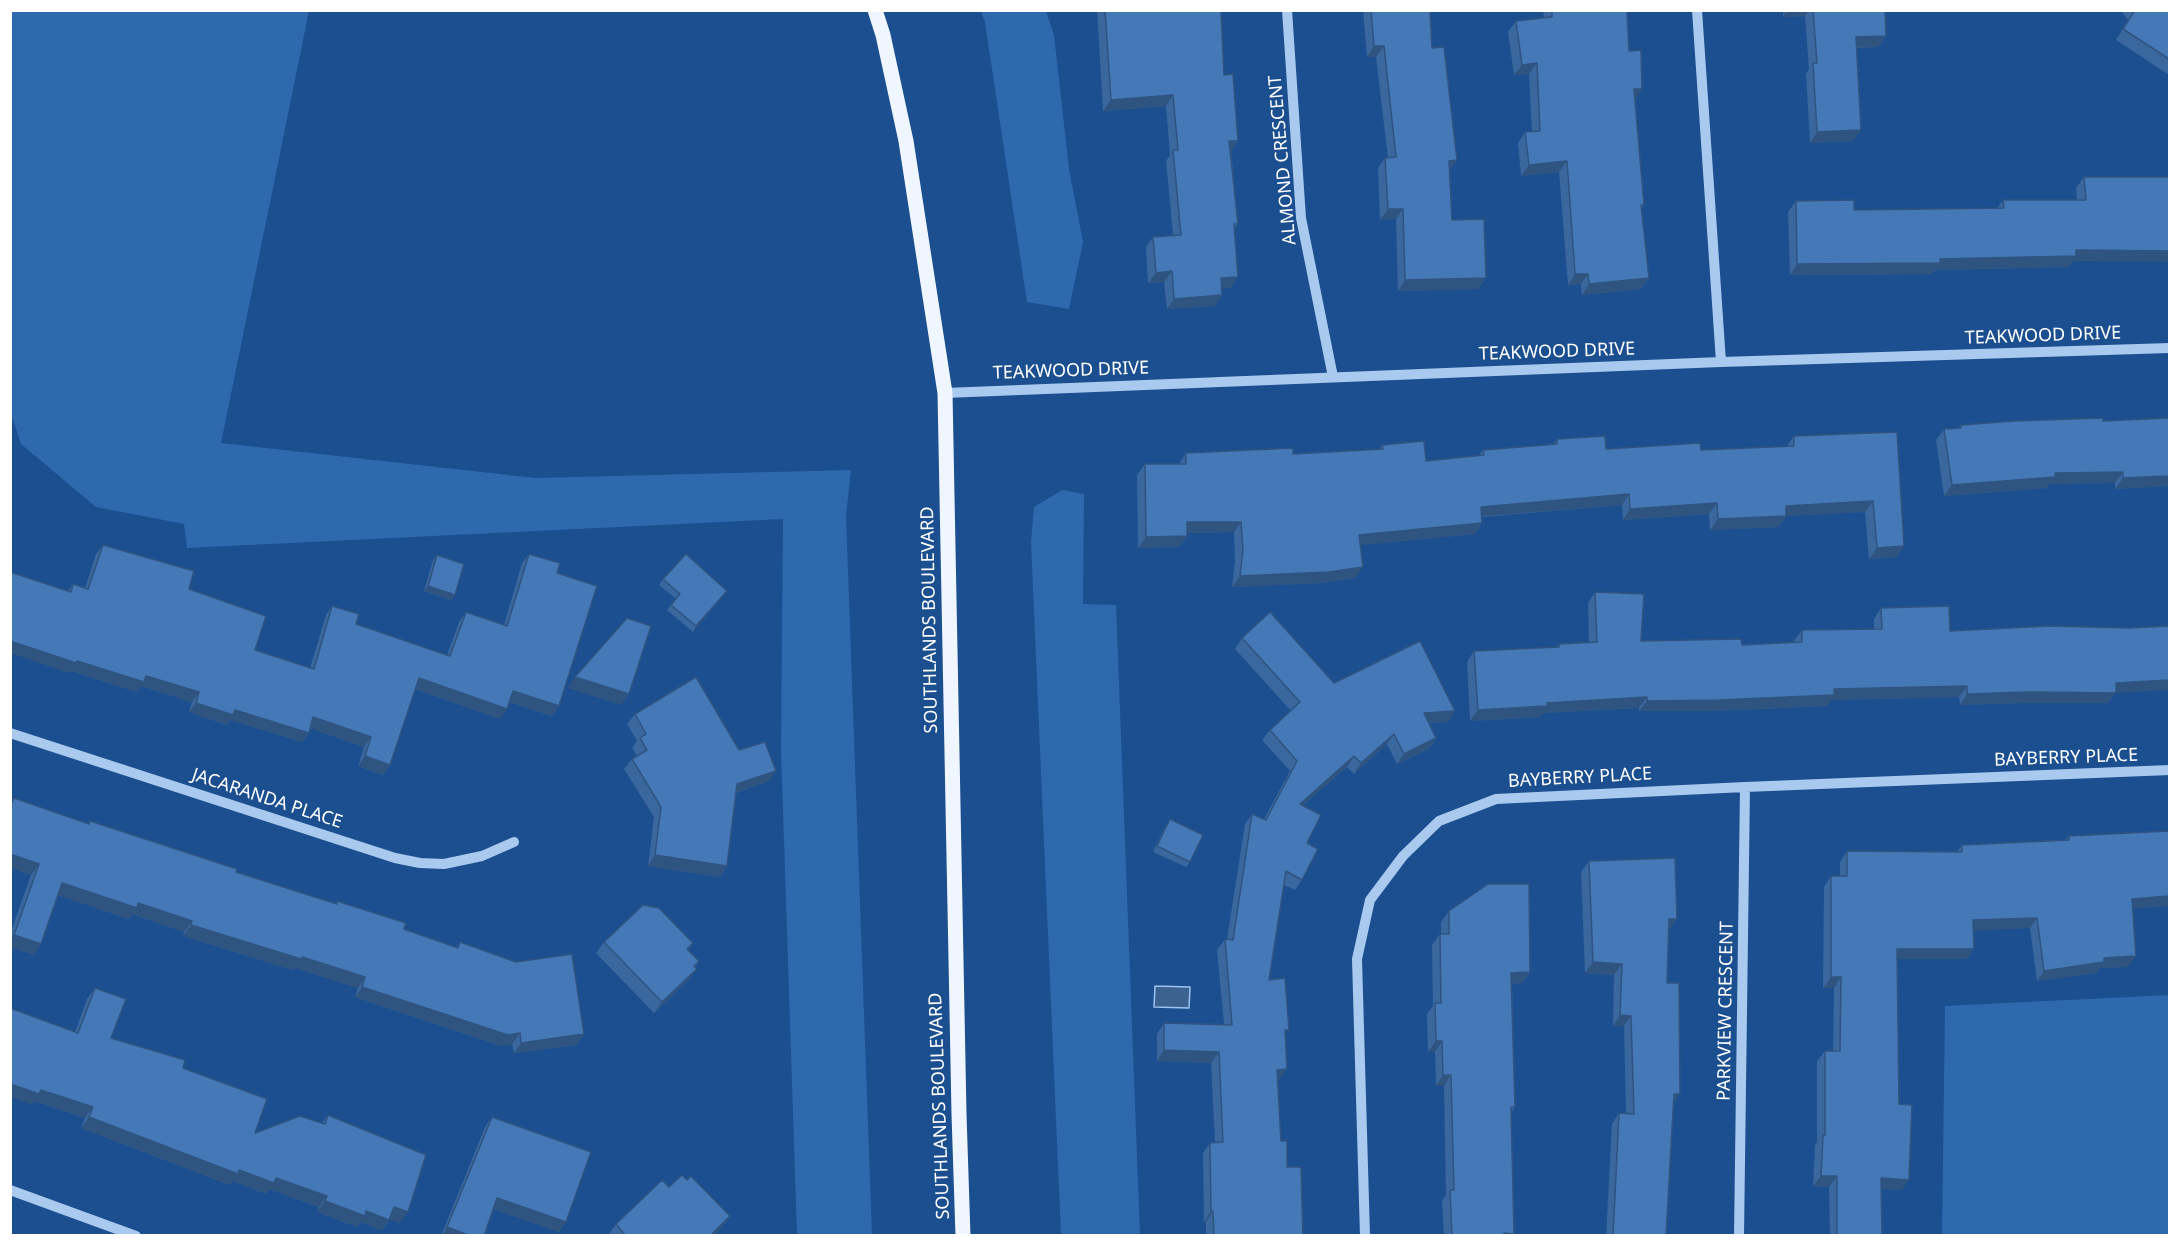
<!DOCTYPE html>
<style>
body{margin:0}
#map{position:relative;width:2180px;height:1246px;overflow:hidden;background:#1b4f8f;font-family:"Noto Sans",sans-serif}
canvas{display:block}
.frame{position:absolute;inset:0;border:12px solid #fff;pointer-events:none}
</style>
<div id="map">
<canvas width="2180" height="1246"></canvas>
<div class="frame"></div>
</div>
<script>
const g = document.querySelector('canvas').getContext('2d');
g.lineJoin = 'round';
function fillPath(path, color) { g.fillStyle = color; g.fill(path, 'evenodd'); }
const shape = rows => new Path2D(rows.map(r => 'M' + r).join(''));
function trace(path, color, width, dash) { g.strokeStyle = color; g.lineWidth = width; g.lineCap = dash ? 'butt' : 'round'; g.setLineDash(dash || []); g.stroke(path); }
function label(font, color, halo, rows, align = 'center') {
  g.font = font + ' "Noto Sans",sans-serif'; g.lineWidth = 5; g.setLineDash([]); g.textBaseline = 'middle'; g.strokeStyle = halo; g.fillStyle = color; for (const [text, x, y, turn = 0] of rows) {
    g.save(); g.translate(x, y); g.rotate((+turn || 0) * Math.PI / 180); g.textAlign = isNaN(turn) ? turn : align; if (halo) g.strokeText(text, 0, 0); g.fillText(text, 0, 0); g.restore();
  }
}
const green = shape([
 [10,11,309,11,221,443,535,478,851,470,846,516,872,1235,797,1235,781,750,783,519,187,548,184,524,96,507,21,444,11,413],
 [981,11,1046,11,1054,35,1069,169,1083,242,1069,309,1027,302,985,22],
 [1062,490,1084,494,1083,604,1116,605,1140,1235,1061,1235,1031,542,1034,507],
 [2169,995,2169,1235,1942,1235,1945,1006]
]);
const water = shape([
 [1155,986,1190,987,1189,1008,1154,1007,1155,986]
]);
const minor = shape([
 [1287,10,1301,218,1333,377],
 [1697,10,1721,362],
 [945,393,1721,362,2170,348],
 [10,733,395,858,420,863,444,864,482,856,514,842],
 [10,1190,136,1236],
 [1365,1236,1357,959,1370,900,1403,856,1439,821,1496,799,1745,787,2170,770],
 [1739,1236,1745,787]
]);
const major = shape([
 [875,10,883,35,906,141,945,393,959,1114,963,1236]
]);
const wall = shape([
 [1097,10,1221,10,1224,75,1238,224,1234,228,1231,288,1222,288,1215,306,1167,309,1164,282,1148,283,1146,247,1153,237,1173,235,1166,161,1170,155,1166,106,1103,111],
 [1363,10,1430,10,1432,48,1449,171,1452,220,1486,278,1478,289,1398,291,1396,219,1380,220,1378,168,1385,158,1388,158,1376,57,1367,57],
 [1543,10,1627,10,1629,51,1642,89,1635,100,1644,205,1641,209,1649,278,1641,289,1582,295,1581,284,1568,285,1559,172,1521,176,1518,143,1525,132,1532,131,1529,74,1514,75,1508,32,1516,21,1544,18],
 [1783,10,1885,10,1886,36,1878,47,1857,48,1853,141,1810,143,1806,74,1809,69,1805,16,1783,17],
 [2120,10,2169,10,2169,75,2116,40,2128,20],
 [2084,177,2169,177,2073,261,2069,267,1935,270,1932,274,1790,275,1788,212,1796,201,1854,210,1997,208,2003,200,2077,200,2076,188],
 [2169,418,2169,486,2115,489,2115,483,2049,484,2047,488,1944,496,1936,440,1944,429,1959,428,1961,425,2103,421],
 [1897,432,1904,546,1897,557,1869,559,1865,512,1786,516,1779,527,1710,530,1709,514,1623,520,1622,505,1482,517,1482,523,1475,534,1360,545,1355,578,1321,583,1232,587,1235,561,1234,532,1187,533,1187,536,1179,547,1138,548,1137,475,1145,464,1179,464,1186,453,1293,454,1379,449,1382,445,1426,461,1479,455,1483,450,1553,445,1557,439,1606,449,1701,450,1787,446,1794,436],
 [103,545,189,589,255,650,310,668,326,615,332,606,356,624,447,655,459,622,466,612,504,625,522,563,529,554,557,573,552,716,509,702,500,719,415,689,390,765,383,775,358,766,364,747,310,728,309,733,302,742,230,720,227,725,189,712,192,702,141,686,137,692,71,671,69,673,68,591,73,584,85,588,96,554],
 [437,555,455,595,451,600,424,591,433,560],
 [663,579,723,596,693,632,667,610,676,599,659,585],
 [1595,592,1641,641,1742,645,1794,643,1794,641,1802,630,1874,629,1874,619,1881,608,1950,631,2115,693,2108,703,2023,703,1960,705,1959,697,1831,700,1827,706,1712,711,1639,711,1639,708,1543,713,1540,717,1470,721,1467,662,1474,651,1557,647,1559,644,1589,642,1588,603],
 [1242,638,1334,683,1448,722,1429,723,1436,738,1429,749,1397,764,1387,744,1354,774,1347,767,1303,805,1307,843,1302,880,1295,890,1284,885,1269,980,1285,1036,1280,1079,1278,1080,1281,1141,1303,1236,1206,1236,1206,1222,1204,1222,1203,1153,1210,1143,1215,1143,1211,1063,1157,1061,1157,1034,1164,1023,1224,1024,1217,950,1225,939,1227,939,1245,824,1252,814,1264,819,1290,771,1262,740,1270,730,1291,711,1235,649],
 [635,714,739,750,769,781,736,793,727,866,720,877,648,866,654,817,624,769,632,759,637,756,632,748,637,741,627,724],
 [14,798,88,824,90,821,236,872,336,904,337,901,404,929,456,948,460,942,584,1034,577,1045,514,1053,512,1044,501,1046,355,997,358,988,295,968,293,970,183,936,184,932,132,914,129,919,58,895,34,955,10,947,10,934,31,875,10,867,10,804],
 [1170,819,1190,862,1186,867,1153,852,1166,825],
 [2169,831,2169,906,2133,908,2128,967,2100,968,2097,973,2037,981,2030,928,1974,930,1967,959,1897,959,1899,1104,1902,1190,1882,1189,1882,1236,1830,1236,1829,1187,1813,1186,1815,1145,1817,1142,1817,1061,1825,1051,1833,1051,1834,988,1823,988,1824,887,1831,876,1840,876,1840,862,1847,851,1957,852,1962,845,2066,840,2069,836],
 [1589,861,1677,919,1669,929,1667,983,1673,1103,1666,1236,1606,1236,1612,1124,1619,1113,1626,1114,1624,1026,1613,1026,1614,975,1585,973,1581,872],
 [1449,911,1530,972,1522,983,1512,984,1515,1107,1511,1113,1514,1234,1512,1236,1444,1236,1442,1201,1446,1195,1444,1086,1436,1086,1435,1052,1428,1052,1427,1014,1433,1006,1432,945,1440,934,1441,934,1441,922],
 [604,942,693,943,688,950,699,961,689,980,654,1013,596,953],
 [95,988,111,1038,183,1068,255,1133,322,1123,328,1115,400,1223,390,1219,382,1230,360,1222,357,1227,317,1212,319,1207,269,1189,266,1194,233,1181,230,1185,81,1128,85,1118,34,1101,32,1105,75,1032,87,999],
 [492,1117,566,1222,559,1232,493,1209,484,1236,441,1236,485,1127],
 [669,1187,730,1216,722,1227,714,1236,608,1235,616,1224]
]);
const shadedWall = shape([
 [1787,10,1809,10,1805,16,1783,17],
 [1886,36,1878,47,1849,48,1856,37],
 [1374,46,1384,46,1376,57,1367,57],
 [1537,63,1529,74,1514,75,1522,65],
 [1634,89,1642,89,1635,100],
 [1173,95,1166,106,1103,111,1111,100],
 [1861,130,1853,141,1810,143,1817,132],
 [1229,141,1238,141,1231,151,1222,152],
 [1457,160,1449,171,1449,161],
 [1567,161,1559,172,1521,176,1529,165],
 [1388,209,1403,209,1396,219,1380,220],
 [2076,250,2169,251,2169,262,2073,261,2069,267,1935,270,1932,274,1790,275,1797,264,1940,259],
 [1172,271,1164,282,1148,283,1156,273],
 [1575,274,1588,274,1581,284,1568,285],
 [1238,277,1231,288,1214,289,1221,278],
 [1486,278,1478,289,1398,291,1405,280],
 [1649,278,1641,289,1582,295,1589,284],
 [1222,295,1215,306,1167,309,1174,299],
 [2123,472,2115,483,2049,484,2047,488,1944,496,1952,485,2055,473],
 [2169,476,2169,486,2115,489,2123,478],
 [1629,494,1622,505,1473,517,1481,507],
 [1873,501,1865,512,1786,516,1779,527,1710,530,1718,519,1786,506],
 [1717,503,1709,514,1623,520,1630,509],
 [1187,522,1241,522,1234,532,1179,533],
 [1482,523,1475,534,1352,546,1359,535],
 [1187,536,1179,547,1138,548,1146,537],
 [1904,546,1897,557,1869,559,1877,548],
 [1363,567,1355,578,1321,583,1232,587,1240,576],
 [428,586,455,595,451,600,424,591],
 [727,591,723,596,693,632,696,626],
 [10,641,77,661,146,676,199,692,192,702,141,686,137,692,71,671,69,673,10,653],
 [575,677,629,694,621,705,568,688],
 [419,678,507,709,500,719,412,688],
 [2169,680,2169,690,2115,693,2108,703,2023,703,1960,705,1967,694,2116,683],
 [1967,686,1959,697,1831,700,1827,706,1712,711,1639,711,1647,701,1834,689],
 [513,691,559,706,552,716,506,701],
 [1647,697,1639,708,1543,713,1540,717,1470,721,1478,710,1547,703],
 [196,703,235,710,309,733,302,742,230,720,227,725,189,712],
 [1455,711,1448,722,1416,723,1424,713],
 [313,717,371,737,364,747,307,727],
 [1394,734,1387,744,1354,774,1361,763],
 [1436,738,1429,749,1397,764,1404,754],
 [365,756,390,765,383,775,358,766],
 [1354,756,1347,767,1293,814,1300,804],
 [776,771,769,781,730,795,737,784],
 [10,854,39,864,31,875,10,867],
 [655,855,727,866,720,877,648,866],
 [62,883,138,903,192,921,184,932,132,914,129,919,54,894],
 [2169,896,2169,906,2125,909,2132,899],
 [2037,918,2030,928,1966,931,1973,920],
 [1669,919,1677,919,1670,929,1662,930],
 [191,925,302,957,365,977,358,988,295,968,293,970,183,936],
 [14,935,41,944,34,955,10,947,10,940],
 [1897,949,1974,949,1967,959,1889,959],
 [2136,956,2128,967,2100,968,2097,973,2037,981,2044,971,2104,958],
 [1593,962,1622,964,1614,975,1585,973],
 [697,969,689,980,654,1013,662,1002],
 [1530,972,1522,983,1504,984,1511,973],
 [1831,977,1841,977,1834,988,1823,988],
 [362,987,520,1033,512,1044,501,1046,355,997],
 [1620,1015,1631,1016,1624,1026,1613,1026],
 [584,1034,577,1045,514,1053,521,1043],
 [1436,1041,1442,1041,1435,1052,1428,1052],
 [1164,1050,1219,1052,1211,1063,1157,1061],
 [1287,1069,1280,1079,1270,1080,1277,1070],
 [1443,1075,1451,1075,1444,1086,1436,1086],
 [10,1084,41,1090,93,1107,85,1118,34,1101,32,1105,10,1097],
 [1674,1094,1680,1094,1672,1105],
 [89,1117,239,1170,276,1178,327,1196,319,1207,269,1189,266,1194,233,1181,230,1185,81,1128],
 [1821,1176,1837,1176,1829,1187,1813,1186],
 [1881,1178,1909,1180,1902,1190,1874,1189],
 [497,1198,566,1222,559,1232,490,1208],
 [325,1201,366,1211,389,1220,382,1230,360,1222,357,1227,317,1212],
 [394,1207,408,1212,400,1223,387,1218],
 [1211,1211,1213,1211,1206,1222,1204,1222],
 [730,1216,722,1227,714,1236,710,1236],
 [447,1227,471,1236,442,1236],
 [1504,1233,1514,1234,1512,1236,1502,1236]
]);
const building = shape([
 [1105,10,1221,10,1224,75,1233,74,1238,141,1229,141,1238,224,1234,224,1238,277,1221,278,1222,295,1174,299,1172,271,1156,273,1153,237,1181,235,1173,150,1178,150,1173,95,1111,100,1105,10],
 [1371,10,1430,10,1432,48,1444,47,1457,160,1449,161,1452,220,1484,219,1486,278,1405,280,1403,209,1388,209,1385,158,1396,157,1384,46,1374,46,1371,10],
 [1552,10,1627,10,1629,51,1641,50,1642,89,1634,89,1644,205,1641,205,1649,278,1589,284,1588,274,1575,274,1567,161,1529,165,1525,132,1540,131,1537,63,1522,65,1516,21,1552,17,1552,10],
 [1813,10,1885,10,1886,36,1856,37,1861,130,1817,132,1813,63,1817,63,1813,10],
 [2135,10,2169,10,2169,59,2123,29,2135,10],
 [2084,177,2169,177,2169,251,2076,250,2076,256,1940,259,1940,263,1797,264,1796,201,1854,200,1854,210,2004,208,2003,200,2086,200,2084,177],
 [2103,418,2103,421,2169,418,2169,476,2123,478,2123,472,2055,473,2055,477,1952,485,1944,429,1961,428,1961,425,2015,421,2103,418],
 [1897,432,1904,546,1877,548,1873,501,1786,506,1786,516,1718,519,1717,503,1630,509,1629,494,1481,507,1482,523,1359,535,1363,567,1329,572,1240,576,1243,550,1241,522,1187,522,1187,536,1146,537,1145,464,1186,464,1186,453,1293,448,1293,454,1383,449,1382,445,1424,441,1426,461,1484,455,1483,450,1557,444,1557,439,1605,436,1606,449,1700,443,1701,450,1794,446,1794,436,1897,432],
 [103,545,194,571,189,589,266,616,255,650,314,669,332,606,359,614,356,624,450,656,466,612,507,626,529,554,560,563,557,573,597,586,559,706,513,691,507,709,419,678,390,765,365,756,371,737,313,717,309,733,235,710,233,715,196,703,199,692,146,676,144,682,77,661,76,663,10,641,10,572,71,592,73,584,88,589,103,545],
 [686,554,727,591,696,626,671,605,680,594,663,579,686,554],
 [437,555,464,564,455,595,428,586,437,555],
 [1595,592,1644,594,1641,641,1741,639,1742,645,1802,642,1802,630,1882,629,1881,608,1949,606,1950,631,2050,626,2129,628,2169,626,2169,680,2116,683,2116,693,2030,692,1967,694,1967,686,1834,689,1834,695,1719,700,1647,701,1647,697,1547,703,1547,706,1478,710,1474,651,1559,647,1559,644,1597,642,1595,592],
 [1270,612,1334,683,1420,641,1455,711,1424,713,1436,738,1404,754,1394,734,1361,763,1354,756,1300,804,1321,815,1307,843,1318,849,1302,880,1286,871,1269,980,1285,978,1289,1030,1285,1030,1287,1069,1277,1070,1281,1141,1287,1141,1287,1167,1301,1167,1303,1236,1214,1236,1213,1211,1211,1211,1210,1143,1223,1142,1219,1052,1164,1050,1164,1023,1232,1025,1225,939,1233,940,1252,814,1266,820,1297,761,1270,730,1300,702,1242,638,1270,612],
 [627,618,651,626,629,694,575,677,627,618],
 [696,677,739,750,765,742,776,771,737,784,727,866,655,855,661,807,632,759,647,750,640,738,646,734,635,714,696,677],
 [14,798,89,824,90,821,237,869,236,872,337,904,337,901,406,923,404,929,458,948,460,942,516,962,572,954,584,1034,521,1043,520,1033,508,1035,362,987,365,977,302,957,301,959,191,925,192,921,138,903,137,908,62,883,41,944,14,935,39,864,10,854,10,807,14,798],
 [1170,819,1203,835,1190,862,1157,846,1170,819],
 [2169,831,2169,896,2132,899,2136,956,2104,958,2104,962,2044,971,2037,918,1973,920,1974,949,1897,949,1899,1104,1912,1105,1909,1180,1881,1178,1882,1236,1837,1236,1837,1176,1821,1176,1823,1135,1825,1135,1825,1051,1840,1051,1841,977,1831,977,1831,876,1847,876,1847,851,1962,852,1962,845,2069,840,2069,836,2169,831],
 [1675,858,1677,919,1669,919,1667,983,1679,983,1680,1094,1674,1094,1666,1236,1613,1236,1619,1113,1634,1114,1631,1016,1620,1015,1622,964,1593,962,1589,861,1675,858],
 [1488,884,1529,884,1530,972,1511,973,1515,1107,1511,1107,1514,1234,1504,1233,1504,1236,1452,1236,1450,1190,1454,1190,1451,1075,1443,1075,1442,1041,1436,1041,1435,1003,1441,1003,1440,934,1449,934,1449,911,1488,884],
 [643,905,659,908,693,943,687,949,699,961,694,966,697,969,662,1002,604,942,643,905],
 [95,988,126,999,111,1038,185,1060,183,1068,267,1099,255,1133,300,1116,325,1124,328,1115,426,1155,408,1212,394,1207,389,1220,366,1211,365,1216,325,1201,327,1196,276,1178,274,1183,239,1170,238,1174,89,1117,93,1107,41,1090,39,1094,10,1084,10,1008,78,1033,95,988],
 [492,1117,591,1152,566,1222,497,1198,484,1236,471,1236,447,1227,492,1117],
 [682,1175,687,1180,691,1176,730,1216,710,1236,626,1236,616,1224,662,1180,669,1187,682,1175]
]);
const streetNames = [
 ["ALMOND CRESCENT",1283,160,-95],
 ["TEAKWOOD DRIVE",2043,336,-2],
 ["TEAKWOOD DRIVE",1557,352,-2],
 ["TEAKWOOD DRIVE",1071,371,-2],
 ["SOUTHLANDS BOULEVARD",930,620,-91],
 ["BAYBERRY PLACE",2066,758,-2],
 ["BAYBERRY PLACE",1580,778,-3],
 ["JACARANDA PLACE",267,799,18],
 ["PARKVIEW CRESCENT",1726,1011,-89],
 ["SOUTHLANDS BOULEVARD",940,1106,-92]
];
fillPath(green, '#2e69ad');
fillPath(water, '#3c6290');
trace(water, '#9cc4f0', 1.5);
trace(minor, '#a9c9ee', 10);
trace(major, '#f0f6ff', 15);
fillPath(wall, '#3a679d');
fillPath(shadedWall, '#305480');
fillPath(building, '#4478b7');
trace(building, '#305480', 1.5);
label('18px', '#fff', '#1b4f8f', streetNames);
</script>
